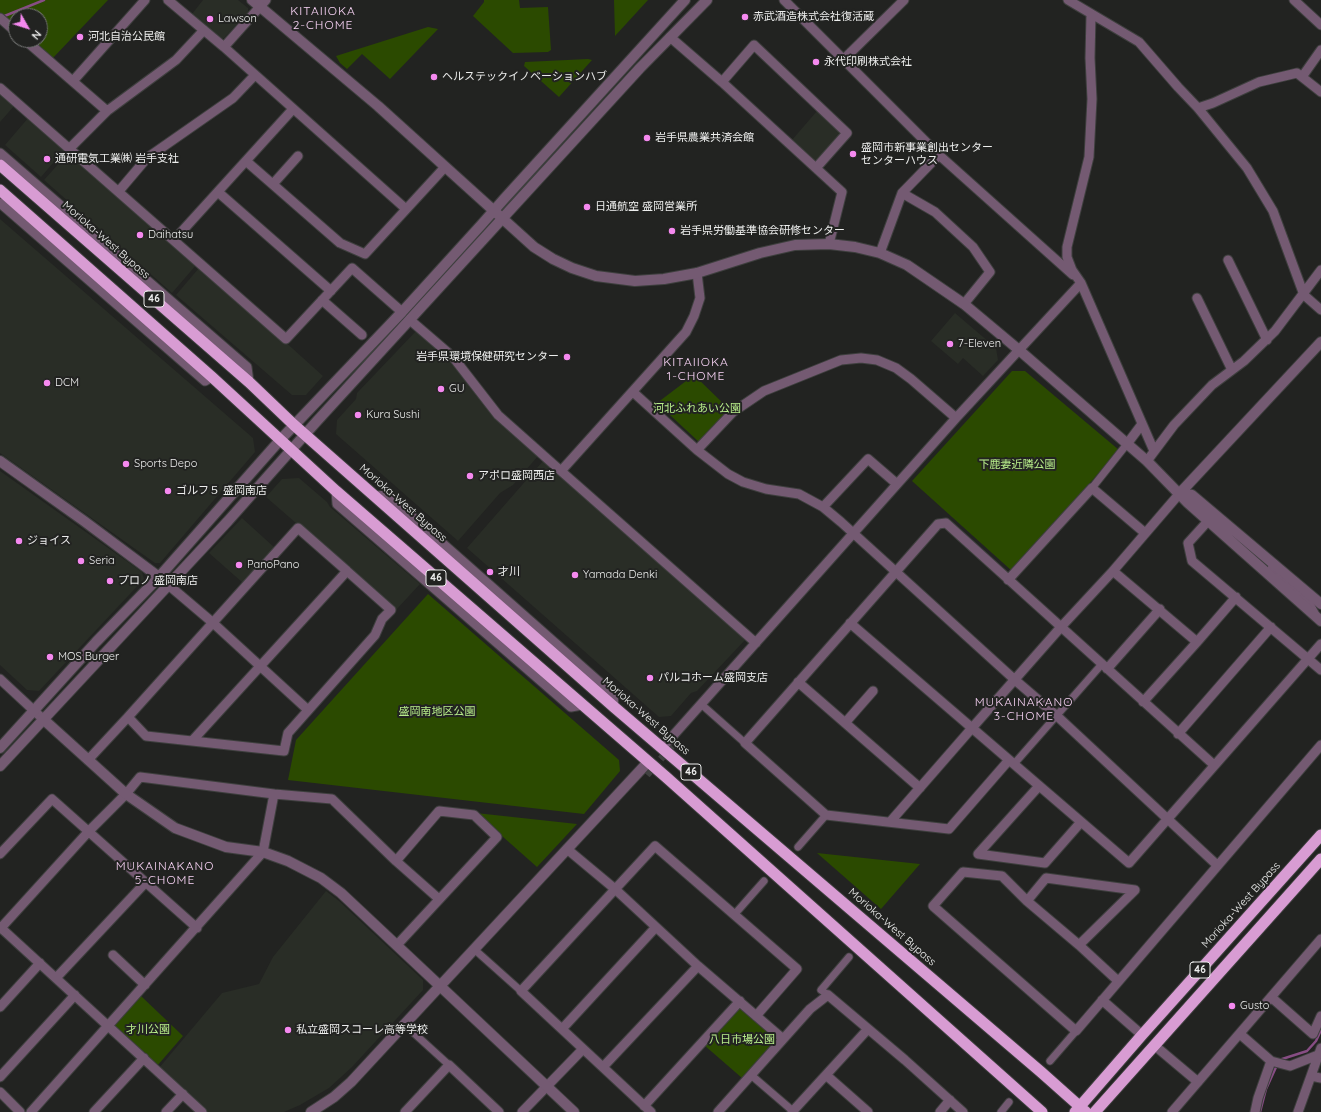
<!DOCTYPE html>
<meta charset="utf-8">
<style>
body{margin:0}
#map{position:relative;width:1321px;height:1112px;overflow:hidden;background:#222321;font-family:Quicksand,sans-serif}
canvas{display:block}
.north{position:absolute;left:8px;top:8px;width:40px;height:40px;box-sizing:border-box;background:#222321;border:1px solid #737473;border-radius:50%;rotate:129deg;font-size:11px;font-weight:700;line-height:16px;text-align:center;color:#edeeed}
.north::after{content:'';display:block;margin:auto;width:14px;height:18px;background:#f589ef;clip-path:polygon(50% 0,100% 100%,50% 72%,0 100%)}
</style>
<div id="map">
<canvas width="1321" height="1112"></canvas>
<div class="north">N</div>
</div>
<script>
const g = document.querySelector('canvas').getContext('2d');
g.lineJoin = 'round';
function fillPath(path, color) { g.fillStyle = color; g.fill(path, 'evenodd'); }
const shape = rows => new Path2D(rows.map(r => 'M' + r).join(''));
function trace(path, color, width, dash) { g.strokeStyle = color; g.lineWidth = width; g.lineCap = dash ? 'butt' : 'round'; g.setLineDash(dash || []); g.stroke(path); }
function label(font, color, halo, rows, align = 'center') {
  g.font = font + ' Quicksand,"Noto Sans JP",sans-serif'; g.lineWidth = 4; g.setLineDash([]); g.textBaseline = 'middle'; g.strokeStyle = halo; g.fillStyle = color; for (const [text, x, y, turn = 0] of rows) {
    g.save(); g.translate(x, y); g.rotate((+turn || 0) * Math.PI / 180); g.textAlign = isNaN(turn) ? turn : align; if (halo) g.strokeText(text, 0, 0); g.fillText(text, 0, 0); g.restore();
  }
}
const built = shape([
 [203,0,238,0,248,8,248,12,224,38,220,39,192,14],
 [0,92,15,105,0,122],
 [817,111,841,134,816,161,792,140],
 [29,117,65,149,41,177,5,145],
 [69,152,197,264,172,293,44,180],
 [0,219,253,438,255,452,160,563,155,563,0,453],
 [199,268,251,311,323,376,306,395,292,395,176,295],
 [955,313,996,348,998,360,983,376,963,358,958,364,931,341],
 [417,330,450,358,494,418,538,456,513,485,500,493,458,541,336,434,337,420,356,399,357,393],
 [543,461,746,637,745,640,697,691,691,693,671,716,659,717,467,548],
 [0,471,142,572,144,579,39,691,27,690,0,665],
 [299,478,327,502,330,507,420,584,396,610,266,497,282,479],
 [242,518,275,548,243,583,209,553],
 [326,891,339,901,423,980,423,990,352,1067,329,1088,300,1105,284,1112,207,1112,159,1068,222,993,259,984,273,957]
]);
const green = shape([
 [0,0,108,0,52,59,30,40,40,40,40,16,16,16,16,28,0,14],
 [484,0,519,0,520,8,548,7,551,50,548,52,513,53,473,16,484,2],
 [614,0,648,0,615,36],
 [428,27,438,29,390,79,362,54,347,69,340,63,336,56],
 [588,59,592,60,559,97,524,66,525,62],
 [1012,371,1025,371,1119,450,1012,571,912,481],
 [694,375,729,409,699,442,657,403],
 [428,594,619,760,620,771,584,814,288,780,296,740],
 [476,813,577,824,537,867],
 [817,853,920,864,881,909],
 [141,996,183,1036,157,1066,114,1025],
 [741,1006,776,1036,776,1040,742,1078,704,1045]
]);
const stream = shape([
 [2,17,44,0],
 [1279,1060,1307,1051,1316,1041,1321,1030],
 [1260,1112,1266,1089,1277,1065]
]);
const pedestrianTunnel = shape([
 [647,775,672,746]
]);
const pedestrian = shape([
 [1092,488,1127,444],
 [701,704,745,743],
 [1014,764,1102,664],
 [798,847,826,815],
 [734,915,764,881],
 [474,949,521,991],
 [828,995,821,990,849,957],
 [405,1025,449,1065],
 [1050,1061,1076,1031],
 [751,1075,794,1112],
 [1001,1112,1009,1102]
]);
const minor = shape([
 [168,0,224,47,406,209],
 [784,0,939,155,1073,275],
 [1068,0,1139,42,1178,87,1198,108,1247,168,1273,211,1304,295,1321,310],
 [1294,0,1321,25],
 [1091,15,1090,58,1092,99,1089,157,1067,247,1067,257,1072,270,1081,283,1154,451],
 [0,18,16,32],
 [670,37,722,82,842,192,829,244],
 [25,40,107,111],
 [224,47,266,0],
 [844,59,904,0],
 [1302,77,1321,50],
 [73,81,145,0],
 [722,82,754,45,847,133,816,168],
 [0,88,286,339,352,268,402,312],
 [1198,108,1213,103,1259,82,1297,73,1321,92],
 [69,149,107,111,176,60,204,30],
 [0,153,247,367,249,382],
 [246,161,340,243,365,254,445,167],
 [273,184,298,156],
 [119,191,147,158,233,98,255,75],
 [218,192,331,291],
 [902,193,935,212,973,247,990,272,964,304],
 [0,203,205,381,212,377],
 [174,240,293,109],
 [880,253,902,193,939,155],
 [1228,260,1267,340],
 [697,273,700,298,694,316,686,332,561,471,756,643],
 [1197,298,1232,370],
 [322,300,362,335],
 [410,320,453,357,498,415,561,471],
 [633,392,697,450,728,474,743,482,766,489,799,494,823,507,841,522,1015,680,1057,716,1217,865],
 [1127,444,1142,424],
 [697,450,733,412,764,391,841,360,861,358,877,360,896,368,911,379,956,418,1081,283],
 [1147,461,1174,425,1212,385,1244,361,1275,331,1321,270],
 [336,491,337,504,571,707,582,705],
 [1180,493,1113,571,1061,627,972,728,1129,863,1321,644],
 [376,496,388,495,613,694,614,707],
 [823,507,868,459,897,484],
 [1208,521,1188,543,1192,561,1321,670],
 [1274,564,1272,569,1305,597,1314,613],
 [1113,571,1197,642],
 [159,577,212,622,308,710],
 [1008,580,1092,488,1145,533],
 [850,623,972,728,890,822],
 [1107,669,1160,609],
 [0,679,43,719],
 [798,682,920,788],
 [1143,702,1197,642,1236,597],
 [845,723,873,691],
 [1178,734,1271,627],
 [192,741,347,571,298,528,128,717,146,736,284,751,288,733,375,635,382,619,391,610,347,571],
 [662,748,956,418],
 [88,760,128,717],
 [1009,760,949,829,826,815,745,743,938,524,946,523,1214,765],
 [1039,786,978,854,1045,863,1081,822],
 [567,849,615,889,698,966,783,1039],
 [0,854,52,799,197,928],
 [1027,901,1046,878,1135,890,1079,945],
 [0,927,202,1112],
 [0,929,89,831,126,794,140,777,274,794],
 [397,945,497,837,474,815,439,811,396,861,439,899],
 [113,955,145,985],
 [56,978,146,882],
 [1118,981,1079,945,1027,901,1002,876,963,872,933,906,1076,1031,1321,745],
 [1271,997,1313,1034,1321,1016],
 [1102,1000,1142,1035],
 [0,1007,40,963],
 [562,1029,656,927],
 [1240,1034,1271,1061,1258,1098,1255,1112],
 [1154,1045,1198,1082],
 [1271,1061,1290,1066,1318,1055],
 [603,1067,698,966],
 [826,1075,868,1112],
 [1311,1076,1321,1078],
 [0,1077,75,995],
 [0,1092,20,1112],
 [644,1106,740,1001],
 [31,1112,263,852,274,794,332,799,396,861],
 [94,1112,144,1058],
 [166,1112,183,1094],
 [405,1112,449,1065,499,1112],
 [522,1112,583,1049],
 [651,1112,521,991,655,846,797,969,756,1016],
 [718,1112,810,1009,828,995,905,1060,963,1112],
 [792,1112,868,1029],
 [940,1112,950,1100],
 [1172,1112,1321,939],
 [1298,1112,1321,1048]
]);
const tertiary = shape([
 [252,0,378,106,534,247,553,259,572,268,596,276,635,281,664,279,697,273,760,253,795,245,829,244,855,247,880,253,907,265,964,304,1019,350,1147,461,1188,503,1321,621],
 [0,461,84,521,159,577],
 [1180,493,1321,342],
 [1180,493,1192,495,1321,604],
 [43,719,126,794,175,828,226,847,263,852,288,861,321,878,341,893,440,986,351,1082,334,1097,311,1112],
 [0,748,96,642,159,577,281,439,402,312,482,224,504,199,685,0],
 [0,766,228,521,317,421,640,68,707,0],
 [574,1112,440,986,648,762]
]);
const trunk = shape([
 [0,165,249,382,294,425,614,707,1041,1072,1086,1112],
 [0,190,212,377,336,491,666,777,1042,1112],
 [1075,1112,1142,1035,1321,835],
 [1095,1112,1321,859]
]);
const markers = [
 [745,17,4,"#f589ef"],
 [210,19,4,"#f589ef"],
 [80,37,4,"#f589ef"],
 [816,62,4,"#f589ef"],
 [434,77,4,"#f589ef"],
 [647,138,4,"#f589ef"],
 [853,154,4,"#f589ef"],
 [47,159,4,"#f589ef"],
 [587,207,4,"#f589ef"],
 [672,231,4,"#f589ef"],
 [140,235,4,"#f589ef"],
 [950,344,4,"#f589ef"],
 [567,357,4,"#f589ef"],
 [47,383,4,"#f589ef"],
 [441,389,4,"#f589ef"],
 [358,415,4,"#f589ef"],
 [126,464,4,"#f589ef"],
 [470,476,4,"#f589ef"],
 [168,491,4,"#f589ef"],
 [19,541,4,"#f589ef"],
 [81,561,4,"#f589ef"],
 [239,565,4,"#f589ef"],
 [490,572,4,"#f589ef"],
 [575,575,4,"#f589ef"],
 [110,581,4,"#f589ef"],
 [50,657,4,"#f589ef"],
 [650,678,4,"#f589ef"],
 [1232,1006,4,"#f589ef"],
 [288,1030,4,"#f589ef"]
];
const shields = [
 [154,299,20],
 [436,578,20],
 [691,772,20],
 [1200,970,20]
];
const shieldNames = [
 ["46",154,299],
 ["46",436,578],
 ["46",691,772],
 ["46",1200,970]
];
const poiNames = [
 ["赤武酒造株式会社復活蔵",753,17],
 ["Lawson",218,19],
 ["河北自治公民館",88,37],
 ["永代印刷株式会社",824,62],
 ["ヘルステックイノベーションハブ",442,77],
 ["岩手県農業共済会館",655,138],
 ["盛岡市新事業創出センター",861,148],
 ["センターハウス",861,161],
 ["通研電気工業㈱ 岩手支社",55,159],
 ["日通航空 盛岡営業所",595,207],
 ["岩手県労働基準協会研修センター",680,231],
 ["Daihatsu",148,235],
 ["7-Eleven",958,344],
 ["岩手県環境保健研究センター",559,357,"right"],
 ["DCM",55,383],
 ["GU",449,389],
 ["Kura Sushi",366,415],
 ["Sports Depo",134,464],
 ["アポロ盛岡西店",478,476],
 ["ゴルフ５ 盛岡南店",176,491],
 ["ジョイス",27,541],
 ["Seria",89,561],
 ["PanoPano",247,565],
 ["才川",498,572],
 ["Yamada Denki",583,575],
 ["プロノ 盛岡南店",118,581],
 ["MOS Burger",58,657],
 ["パルコホーム盛岡支店",658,678],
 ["Gusto",1240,1006],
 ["私立盛岡スコーレ高等学校",296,1030]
];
const streetNames = [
 ["Morioka-West Bypass",106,240,41],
 ["Morioka-West Bypass",403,503,41],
 ["Morioka-West Bypass",646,716,41],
 ["Morioka-West Bypass",1241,905,-48],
 ["Morioka-West Bypass",892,927,41]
];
const parkNames = [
 ["河北ふれあい公園",697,409],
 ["下鹿妻近隣公園",1017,465],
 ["盛岡南地区公園",437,712],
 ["才川公園",148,1030],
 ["八日市場公園",742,1040]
];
const neighbourhoodNames = [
 ["KITAIIOKA",323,11],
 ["2-CHOME",323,25],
 ["KITAIIOKA",696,362],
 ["1-CHOME",696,376],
 ["MUKAINAKANO",1024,702],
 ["3-CHOME",1024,716],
 ["MUKAINAKANO",165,866],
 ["5-CHOME",165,880]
];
fillPath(built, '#292d26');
fillPath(green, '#2b4a00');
trace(stream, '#874d84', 2.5);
trace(pedestrianTunnel, '#404140', 7, [7, 3.5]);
trace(pedestrian, '#3e3f3e', 9);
trace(minor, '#3e3f3e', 11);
trace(tertiary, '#3e3f3e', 12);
trace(trunk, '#3e3f3e', 13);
trace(pedestrian, '#745a72', 7);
trace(minor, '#745a72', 9);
trace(tertiary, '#745a72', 10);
trace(trunk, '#d89cd3', 11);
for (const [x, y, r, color] of markers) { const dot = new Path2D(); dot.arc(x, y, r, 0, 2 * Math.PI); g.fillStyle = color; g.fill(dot); trace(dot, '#222321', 1.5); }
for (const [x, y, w] of shields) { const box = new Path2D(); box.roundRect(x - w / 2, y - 8, w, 16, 3); g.fillStyle = '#222321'; g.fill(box); trace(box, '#edeeed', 1); }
label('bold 10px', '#edeeed', null, shieldNames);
label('11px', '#edeeed', '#222321', poiNames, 'left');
label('11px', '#edeeed', '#222321', streetNames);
label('11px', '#b8ee8b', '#222321', parkNames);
g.letterSpacing = '1px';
label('12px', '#f9d4f6', '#222321', neighbourhoodNames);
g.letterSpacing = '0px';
</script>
